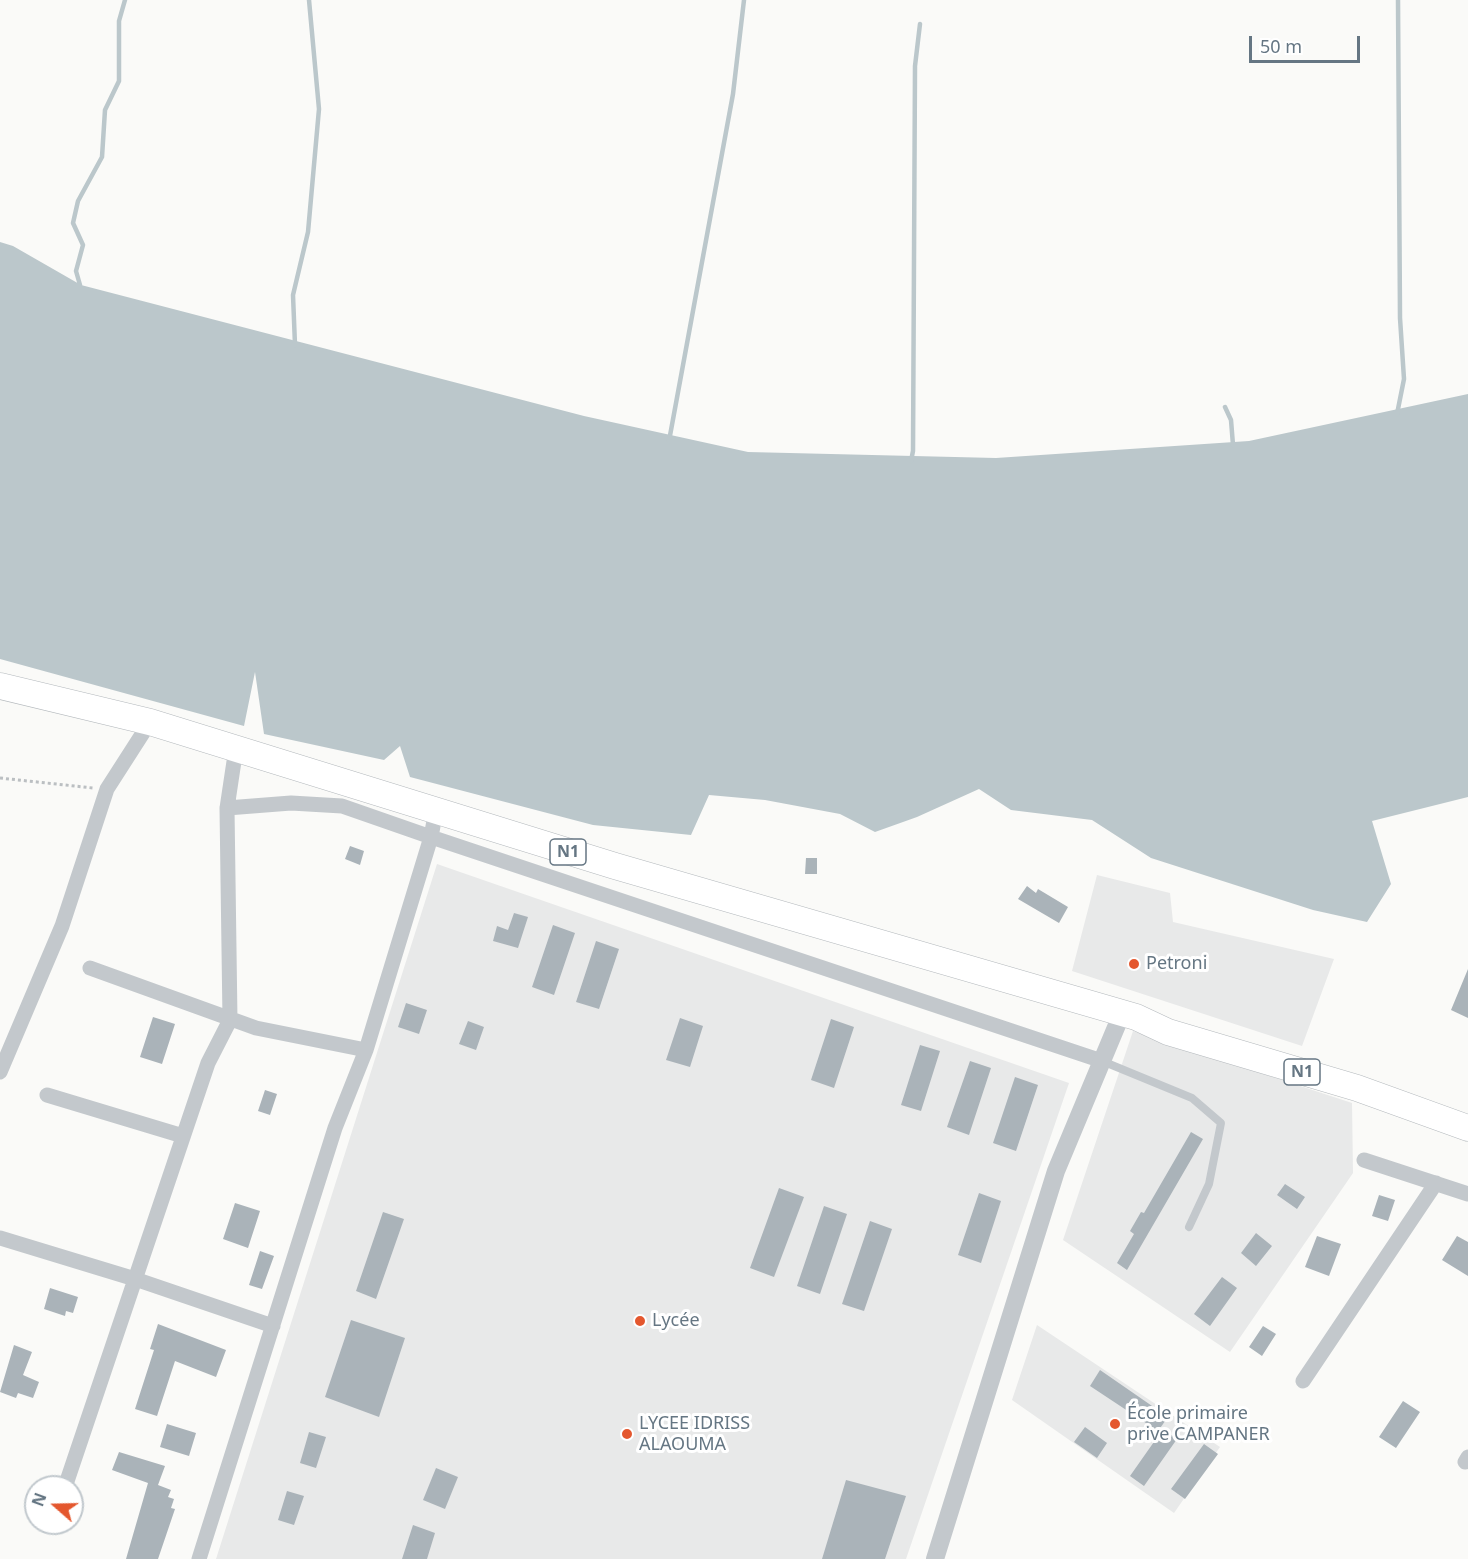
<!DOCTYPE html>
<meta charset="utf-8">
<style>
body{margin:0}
#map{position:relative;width:1468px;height:1559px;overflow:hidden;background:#fafaf8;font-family:"Noto Sans",sans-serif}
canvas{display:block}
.north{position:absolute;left:24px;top:1475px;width:60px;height:60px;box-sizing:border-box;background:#fff;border:2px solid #c1c8cd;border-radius:50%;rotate:290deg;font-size:16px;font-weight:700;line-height:24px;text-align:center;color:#657683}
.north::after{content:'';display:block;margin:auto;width:21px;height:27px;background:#e4572e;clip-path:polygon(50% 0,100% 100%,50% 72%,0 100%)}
.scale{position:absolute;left:1249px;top:36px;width:111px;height:27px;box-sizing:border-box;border:3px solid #657683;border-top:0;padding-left:8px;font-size:18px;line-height:21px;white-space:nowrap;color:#657683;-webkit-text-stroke:4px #fff;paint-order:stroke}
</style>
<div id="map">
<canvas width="1468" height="1559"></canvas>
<div class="north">N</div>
<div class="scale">50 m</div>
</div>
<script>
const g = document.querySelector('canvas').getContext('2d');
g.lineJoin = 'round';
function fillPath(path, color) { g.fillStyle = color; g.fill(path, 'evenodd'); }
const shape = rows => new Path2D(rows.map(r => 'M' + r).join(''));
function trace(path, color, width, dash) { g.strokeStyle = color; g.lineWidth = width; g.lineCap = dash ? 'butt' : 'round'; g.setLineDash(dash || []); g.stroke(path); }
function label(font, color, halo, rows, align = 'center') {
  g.font = font + ' "Noto Sans",sans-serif'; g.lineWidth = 6; g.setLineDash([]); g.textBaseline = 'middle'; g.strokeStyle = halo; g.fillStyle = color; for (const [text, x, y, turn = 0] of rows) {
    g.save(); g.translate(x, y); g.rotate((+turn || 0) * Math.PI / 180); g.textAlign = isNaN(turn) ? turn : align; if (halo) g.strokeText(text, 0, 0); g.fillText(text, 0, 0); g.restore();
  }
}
const built = shape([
 [437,864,1069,1083,906,1559,216,1559],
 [1097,875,1170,893,1173,922,1334,959,1302,1046,1072,971],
 [1133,1031,1352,1103,1353,1173,1230,1352,1063,1240],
 [1037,1325,1220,1447,1174,1513,1012,1400]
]);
const water = shape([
 [0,242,13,246,81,285,584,416,748,452,996,458,1249,441,1468,394,1468,797,1372,821,1391,884,1367,922,1313,910,1151,858,1092,820,1011,810,979,789,917,817,875,832,840,814,765,800,709,795,691,835,593,825,410,777,400,746,384,760,264,734,255,672,244,726,0,659]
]);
const stream = shape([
 [80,285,76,271,83,245,73,223,78,201,102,157,105,110,119,81,119,21,125,0],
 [295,345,293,295,308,232,319,109,309,0],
 [1225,407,1231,420,1233,445],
 [1397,414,1404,379,1400,318,1398,0],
 [669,441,733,94,744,0],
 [911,461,913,451,915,66,920,24]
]);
const building = shape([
 [350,846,364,851,360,865,345,859],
 [806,858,817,858,817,874,805,874],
 [1027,886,1036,893,1038,889,1068,907,1059,923,1018,899],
 [514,913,528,917,518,948,493,941,497,926,508,930],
 [553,925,575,933,554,995,532,987],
 [596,941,619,949,599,1009,576,1002],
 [1468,969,1468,1018,1451,1010],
 [406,1003,427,1010,419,1034,398,1027],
 [153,1017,175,1024,162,1064,140,1057],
 [680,1018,703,1026,690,1067,666,1060],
 [831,1019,854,1027,834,1088,811,1080],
 [468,1021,484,1027,476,1050,459,1044],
 [920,1045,940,1051,921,1111,901,1105],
 [970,1061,991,1068,969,1135,947,1127],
 [1015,1077,1038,1085,1016,1151,993,1143],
 [265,1090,277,1094,270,1115,258,1111],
 [1191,1132,1203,1139,1127,1270,1117,1263,1134,1234,1130,1231,1141,1212,1144,1213],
 [1285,1184,1305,1197,1297,1209,1277,1195],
 [779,1188,804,1197,774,1277,750,1268],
 [979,1193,1001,1201,981,1263,958,1255],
 [1379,1195,1395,1200,1388,1221,1372,1216],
 [235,1203,260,1211,248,1248,223,1239],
 [824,1206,847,1214,820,1294,797,1286],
 [383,1212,404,1219,376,1299,356,1291],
 [870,1221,892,1229,864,1311,842,1304],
 [1256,1233,1272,1246,1256,1266,1241,1253],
 [1317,1236,1341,1244,1329,1276,1305,1267],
 [1457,1236,1468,1242,1468,1276,1442,1260],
 [260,1251,274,1256,262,1289,249,1285],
 [1222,1277,1237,1288,1210,1326,1194,1314],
 [50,1288,78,1297,73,1313,66,1311,65,1316,44,1309],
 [351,1320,405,1338,379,1417,325,1397],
 [158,1324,226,1350,216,1377,175,1361,157,1416,135,1409,154,1350,150,1349],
 [1263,1326,1276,1334,1262,1356,1249,1347],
 [14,1345,32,1352,23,1375,39,1382,33,1398,18,1393,16,1398,0,1392],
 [1100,1370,1168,1417,1158,1431,1090,1386],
 [1403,1401,1420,1412,1396,1448,1379,1437],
 [167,1424,196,1433,189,1456,160,1447],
 [1085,1427,1107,1443,1097,1458,1074,1442],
 [1163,1429,1177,1439,1144,1486,1130,1476],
 [309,1432,326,1437,316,1468,300,1463],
 [1204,1444,1218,1454,1185,1499,1171,1489],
 [119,1452,165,1466,158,1485,171,1490,168,1497,174,1499,171,1508,175,1509,158,1559,126,1559,148,1483,112,1470],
 [436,1468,458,1477,445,1509,423,1500],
 [846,1480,906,1496,885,1559,822,1559],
 [287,1491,304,1496,294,1525,278,1520],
 [413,1525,435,1533,427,1559,402,1559]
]);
const path = shape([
 [0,778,93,788]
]);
const service = shape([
 [1102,1061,1192,1098,1221,1123,1209,1184,1189,1227]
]);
const minor = shape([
 [227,808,291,803,342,806,431,837,436,810],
 [90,968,256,1028,366,1050],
 [0,1072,62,926,107,789,150,722],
 [47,1095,183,1136],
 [1364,1160,1468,1194],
 [0,1238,135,1279,273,1326],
 [1303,1381,1436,1183],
 [1465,1462,1468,1457],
 [65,1487,208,1063,230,1020,227,808,236,748],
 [199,1559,335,1128,366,1050,431,837,1102,1061]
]);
const tertiary = shape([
 [935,1559,1056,1171,1122,1013]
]);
const trunk = shape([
 [0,686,150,722,615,866,1136,1017,1168,1032,1357,1088,1468,1128]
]);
const markers = [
 [1134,964,6,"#e4572e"],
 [640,1321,6,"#e4572e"],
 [1115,1424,6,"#e4572e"],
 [627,1434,6,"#e4572e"]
];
const shields = [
 [568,852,36],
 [1302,1072,36]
];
const shieldNames = [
 ["N1",568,852],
 ["N1",1302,1072]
];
const poiNames = [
 ["Petroni",1146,964],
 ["Lycée",652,1321],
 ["École primaire",1127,1414],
 ["prive CAMPANER",1127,1435],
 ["LYCEE IDRISS",639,1424],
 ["ALAOUMA",639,1445]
];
fillPath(built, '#e8e9e9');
fillPath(water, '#bbc7cb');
trace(stream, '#bbc7cb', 4.5);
fillPath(building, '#aab3b9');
trace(trunk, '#b4b9bd', 27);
trace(path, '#bbbfc2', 3, [3, 3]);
trace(service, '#c3c8cc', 8);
trace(minor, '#c3c8cc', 15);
trace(tertiary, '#c3c8cc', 18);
trace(trunk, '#fff', 26);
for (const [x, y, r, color] of markers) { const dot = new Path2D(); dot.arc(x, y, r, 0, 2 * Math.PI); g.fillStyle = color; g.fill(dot); trace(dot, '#fff', 2); }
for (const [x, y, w] of shields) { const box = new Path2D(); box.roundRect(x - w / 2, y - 13, w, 26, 4.5); g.fillStyle = '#fff'; g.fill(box); trace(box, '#657683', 1.5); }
label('bold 16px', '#657683', null, shieldNames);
label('18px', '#657683', '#fff', poiNames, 'left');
</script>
